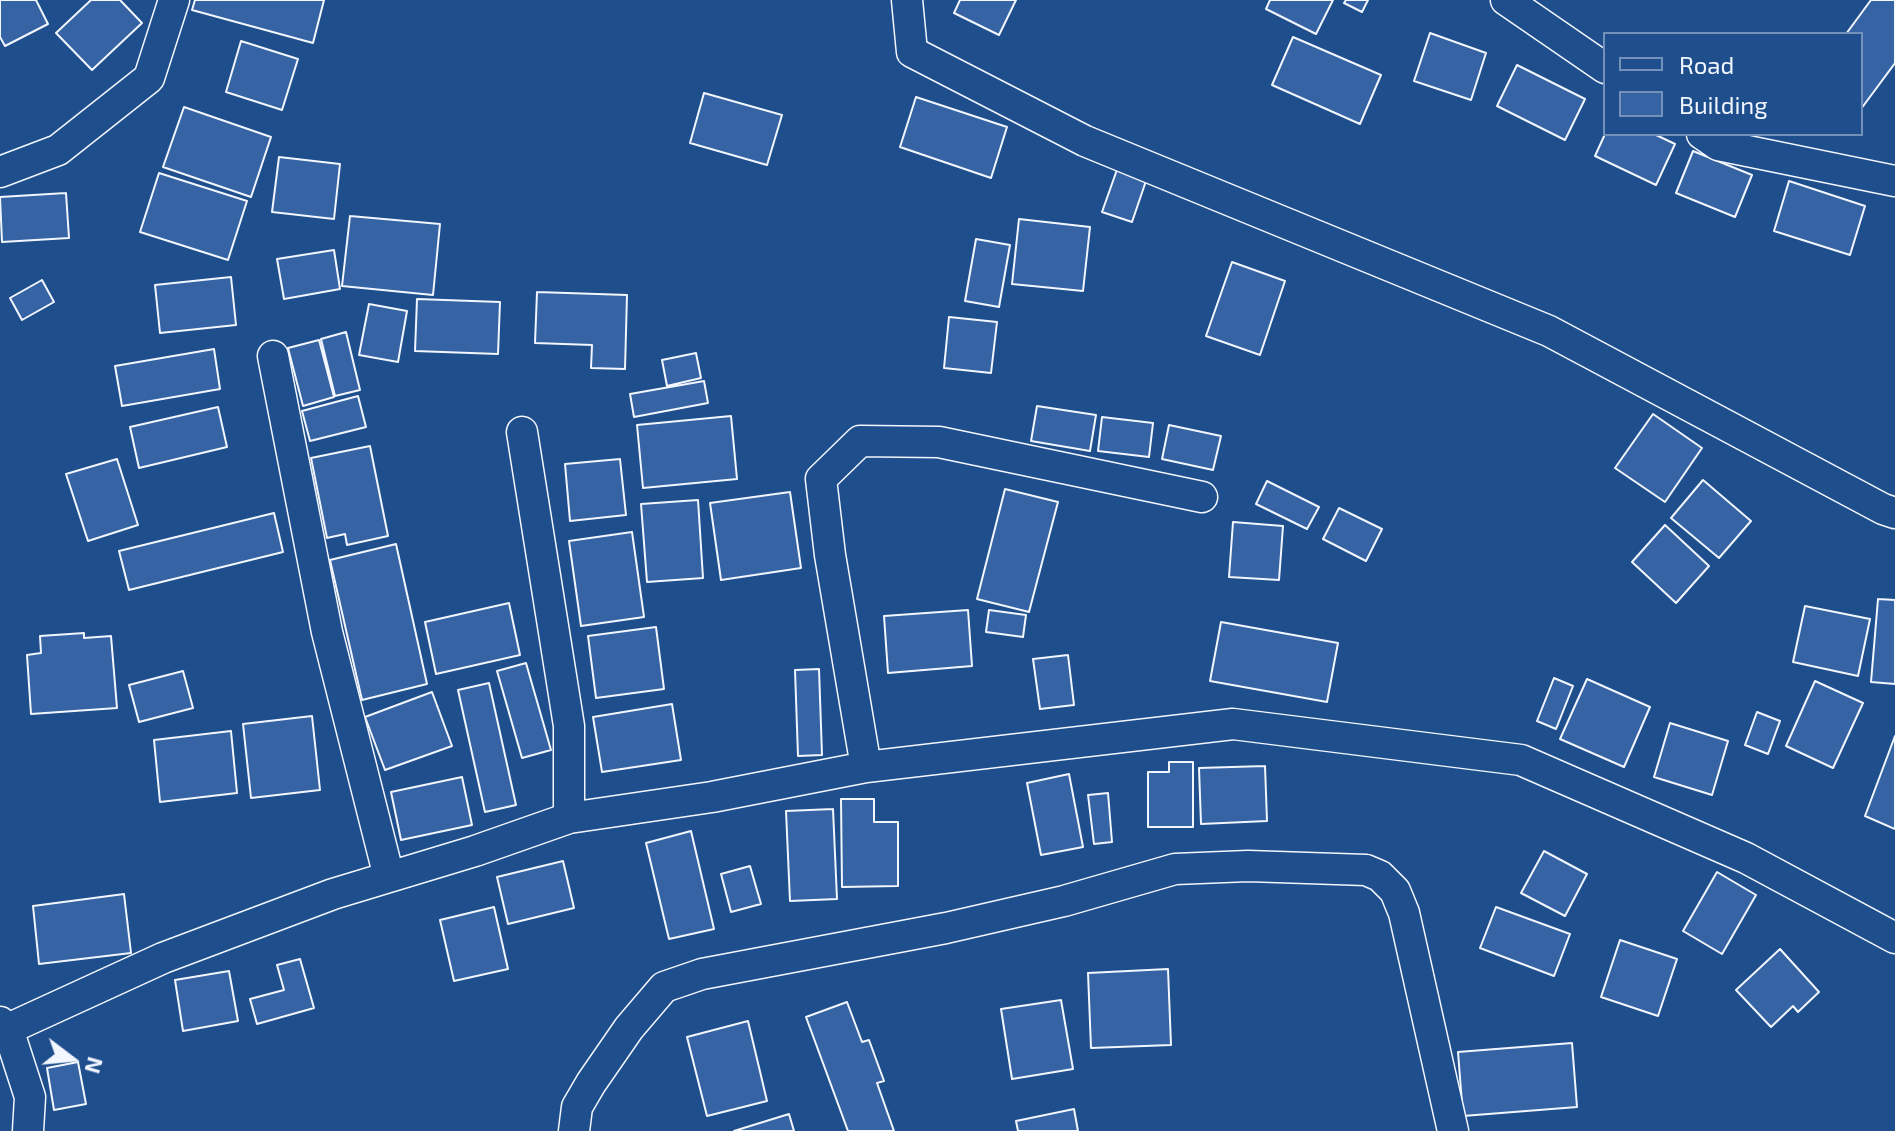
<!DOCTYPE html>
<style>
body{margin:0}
#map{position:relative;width:1895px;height:1131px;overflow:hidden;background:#1f4e8c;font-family:"Exo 2",sans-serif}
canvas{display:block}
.legend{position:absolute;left:1603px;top:32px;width:260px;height:104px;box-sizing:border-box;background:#1f4e8c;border:2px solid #7391ba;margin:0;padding:10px 14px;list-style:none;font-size:24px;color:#f2f6ff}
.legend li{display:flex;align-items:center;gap:16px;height:40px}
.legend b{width:40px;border:2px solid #7391ba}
.north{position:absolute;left:32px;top:1019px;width:80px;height:80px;-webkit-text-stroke:6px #1f4e8c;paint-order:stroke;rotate:106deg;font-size:22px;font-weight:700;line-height:32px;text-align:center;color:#f2f6ff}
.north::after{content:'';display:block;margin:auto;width:28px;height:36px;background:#f2f6ff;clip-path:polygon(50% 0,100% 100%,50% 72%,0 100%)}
</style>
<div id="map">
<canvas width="1895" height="1131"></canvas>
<ul class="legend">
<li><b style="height:10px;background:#1f4e8c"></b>Road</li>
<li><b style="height:22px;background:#3563a3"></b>Building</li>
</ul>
<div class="north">N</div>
</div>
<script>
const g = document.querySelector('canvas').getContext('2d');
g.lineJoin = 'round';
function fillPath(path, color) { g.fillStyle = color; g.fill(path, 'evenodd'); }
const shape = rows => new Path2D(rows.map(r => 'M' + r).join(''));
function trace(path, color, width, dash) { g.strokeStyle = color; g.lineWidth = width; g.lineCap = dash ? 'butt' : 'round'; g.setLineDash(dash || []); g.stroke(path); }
const building = shape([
 [0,0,36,0,48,24,5,46,0,37,0,0],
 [91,0,120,0,142,23,92,70,56,33,91,0],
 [195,0,324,0,313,43,192,10,195,0],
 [960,0,1016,0,999,35,954,13,960,0],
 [1270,0,1333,0,1316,34,1266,9,1270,0],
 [1346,0,1368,0,1362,12,1344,3,1346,0],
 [1871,0,1895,0,1895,63,1861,109,1861,34,1846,34,1871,0],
 [1430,33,1486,53,1471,100,1414,81,1430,33],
 [1293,37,1381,75,1360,124,1272,85,1293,37],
 [241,41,298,59,282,110,226,92,241,41],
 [1517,65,1585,99,1565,140,1497,106,1517,65],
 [704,93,782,115,767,165,690,143,704,93],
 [916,97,1007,127,991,178,900,147,916,97],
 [184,107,271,137,251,197,163,167,184,107],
 [1605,134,1654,134,1675,144,1656,185,1595,156,1605,134],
 [1693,151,1752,175,1735,217,1676,193,1693,151],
 [279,157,340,164,334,219,272,212,279,157],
 [1119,164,1148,175,1132,222,1102,212,1119,164],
 [159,173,247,201,228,260,140,232,159,173],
 [1789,181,1865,206,1850,255,1774,231,1789,181],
 [66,193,69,238,2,242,0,197,66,193],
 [350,216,440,224,433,295,342,286,350,216],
 [1019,219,1090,227,1083,291,1012,284,1019,219],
 [976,239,1010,245,999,307,965,301,976,239],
 [334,250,340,289,284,299,277,259,334,250],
 [1232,262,1285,281,1260,355,1206,336,1232,262],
 [231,277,236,325,160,333,155,285,231,277],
 [42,280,54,302,22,320,10,298,42,280],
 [537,292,627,295,625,369,591,368,592,345,535,343,537,292],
 [417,299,500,302,498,354,415,351,417,299],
 [369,304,407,311,398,362,359,355,369,304],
 [949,317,997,322,991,373,944,368,949,317],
 [346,332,360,390,335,396,321,339,346,332],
 [319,340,334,397,303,406,288,348,319,340],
 [214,349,220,389,122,406,115,366,214,349],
 [696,353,701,378,667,386,662,360,696,353],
 [704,381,708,403,634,417,630,394,704,381],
 [358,396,366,427,310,441,302,411,358,396],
 [1037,406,1096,415,1090,451,1031,441,1037,406],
 [218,407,227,447,139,468,130,427,218,407],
 [1653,414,1702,448,1665,502,1615,468,1653,414],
 [731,416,737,479,643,488,637,425,731,416],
 [1102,417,1153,423,1149,457,1098,451,1102,417],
 [1169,425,1221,436,1213,470,1162,459,1169,425],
 [370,446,388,536,347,545,345,534,327,538,311,458,370,446],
 [117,459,138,525,88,541,66,474,117,459],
 [620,459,626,515,570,521,565,464,620,459],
 [1703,480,1751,521,1719,558,1671,518,1703,480],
 [1267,481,1319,507,1307,529,1256,504,1267,481],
 [1005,489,1058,502,1029,612,977,599,1005,489],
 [790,492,801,568,721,580,710,503,790,492],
 [698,500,703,578,647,582,641,504,698,500],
 [1339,508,1382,529,1366,561,1323,539,1339,508],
 [274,513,283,552,129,590,119,551,274,513],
 [1233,522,1283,526,1279,580,1229,577,1233,522],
 [1665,525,1709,566,1676,603,1632,562,1665,525],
 [632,532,644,617,581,626,569,541,632,532],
 [396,544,427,684,362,700,330,560,396,544],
 [1878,599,1895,600,1895,684,1871,682,1878,599],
 [509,603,520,655,436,674,425,622,509,603],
 [1805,606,1870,619,1858,676,1793,662,1805,606],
 [968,610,972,666,888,673,884,616,968,610],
 [989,610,1026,615,1023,637,986,632,989,610],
 [1221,622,1338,643,1327,702,1210,681,1221,622],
 [656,627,664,689,596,698,588,636,656,627],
 [84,633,84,638,111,636,117,708,31,714,27,655,41,653,40,636,84,633],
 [1068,655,1074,705,1040,709,1033,659,1068,655],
 [526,663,551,750,522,758,497,671,526,663],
 [819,669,822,755,798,756,795,670,819,669],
 [183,671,193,708,139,722,129,685,183,671],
 [1554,678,1573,686,1556,729,1537,721,1554,678],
 [1587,679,1650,707,1624,767,1560,739,1587,679],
 [1815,681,1863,703,1833,768,1786,746,1815,681],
 [489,683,516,805,485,812,458,690,489,683],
 [432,692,452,746,385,770,365,717,432,692],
 [672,704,681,760,602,772,593,717,672,704],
 [1757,712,1780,721,1768,754,1745,745,1757,712],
 [312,716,320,790,251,798,243,724,312,716],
 [1670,723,1728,741,1712,795,1654,777,1670,723],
 [231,731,237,793,160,802,154,740,231,731],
 [1895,736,1895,829,1865,816,1895,736],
 [1169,762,1193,762,1193,827,1148,827,1148,772,1169,772,1169,762],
 [1265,766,1267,821,1201,824,1199,768,1265,766],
 [1069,774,1083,847,1041,855,1027,783,1069,774],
 [462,777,472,825,401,840,391,792,462,777],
 [1108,793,1112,842,1094,844,1088,795,1108,793],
 [841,799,874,799,874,822,898,822,898,886,842,887,841,799],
 [833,809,837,899,790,901,786,811,833,809],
 [691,831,714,929,669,939,646,843,691,831],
 [1544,851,1587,874,1565,916,1521,893,1544,851],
 [563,861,574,908,508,924,497,877,563,861],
 [750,866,761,904,731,912,721,874,750,866],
 [1717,872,1756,895,1722,954,1683,931,1717,872],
 [124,894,131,953,39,964,33,906,124,894],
 [494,907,508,969,454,981,440,920,494,907],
 [1496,907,1570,934,1554,976,1480,948,1496,907],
 [1620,940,1677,959,1658,1016,1601,997,1620,940],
 [1780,949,1819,992,1798,1012,1793,1006,1771,1027,1736,990,1780,949],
 [300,959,314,1008,257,1024,250,999,284,990,277,965,300,959],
 [1168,969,1171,1045,1091,1048,1088,973,1168,969],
 [229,971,238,1021,183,1031,175,980,229,971],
 [1061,1000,1073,1069,1012,1079,1001,1009,1061,1000],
 [847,1002,862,1042,869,1040,884,1081,877,1083,894,1131,848,1131,806,1017,847,1002],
 [748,1021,767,1101,707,1116,687,1037,748,1021],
 [1572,1043,1577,1107,1463,1116,1458,1052,1572,1043],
 [78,1062,86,1104,54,1110,47,1068,78,1062],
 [1074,1109,1078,1131,1018,1131,1016,1121,1074,1109],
 [789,1114,794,1131,734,1131,789,1114]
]);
const street = shape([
 [907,0,912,52,1085,141,1549,331,1883,509,1895,513],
 [1506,0,1605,68],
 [1702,134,1718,145,1895,181],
 [0,172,58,150,149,78,174,0],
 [273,356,327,632,389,877],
 [522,432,569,726,569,818],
 [866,767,830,555,821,479,860,441,939,442,1202,497],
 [0,1022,8,1029,30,1097,28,1131],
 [8,1029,163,958,333,894,475,851,569,818,712,797,866,767,1233,724,1521,760,1746,858,1895,938],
 [574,1131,577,1107,591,1083,629,1028,664,987,702,974,946,928,1064,901,1175,869,1248,866,1366,870,1380,876,1395,891,1404,913,1453,1131]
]);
fillPath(building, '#3563a3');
trace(building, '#f2f6ff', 2);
trace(street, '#f2f6ff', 33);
trace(street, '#1f4e8c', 30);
</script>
